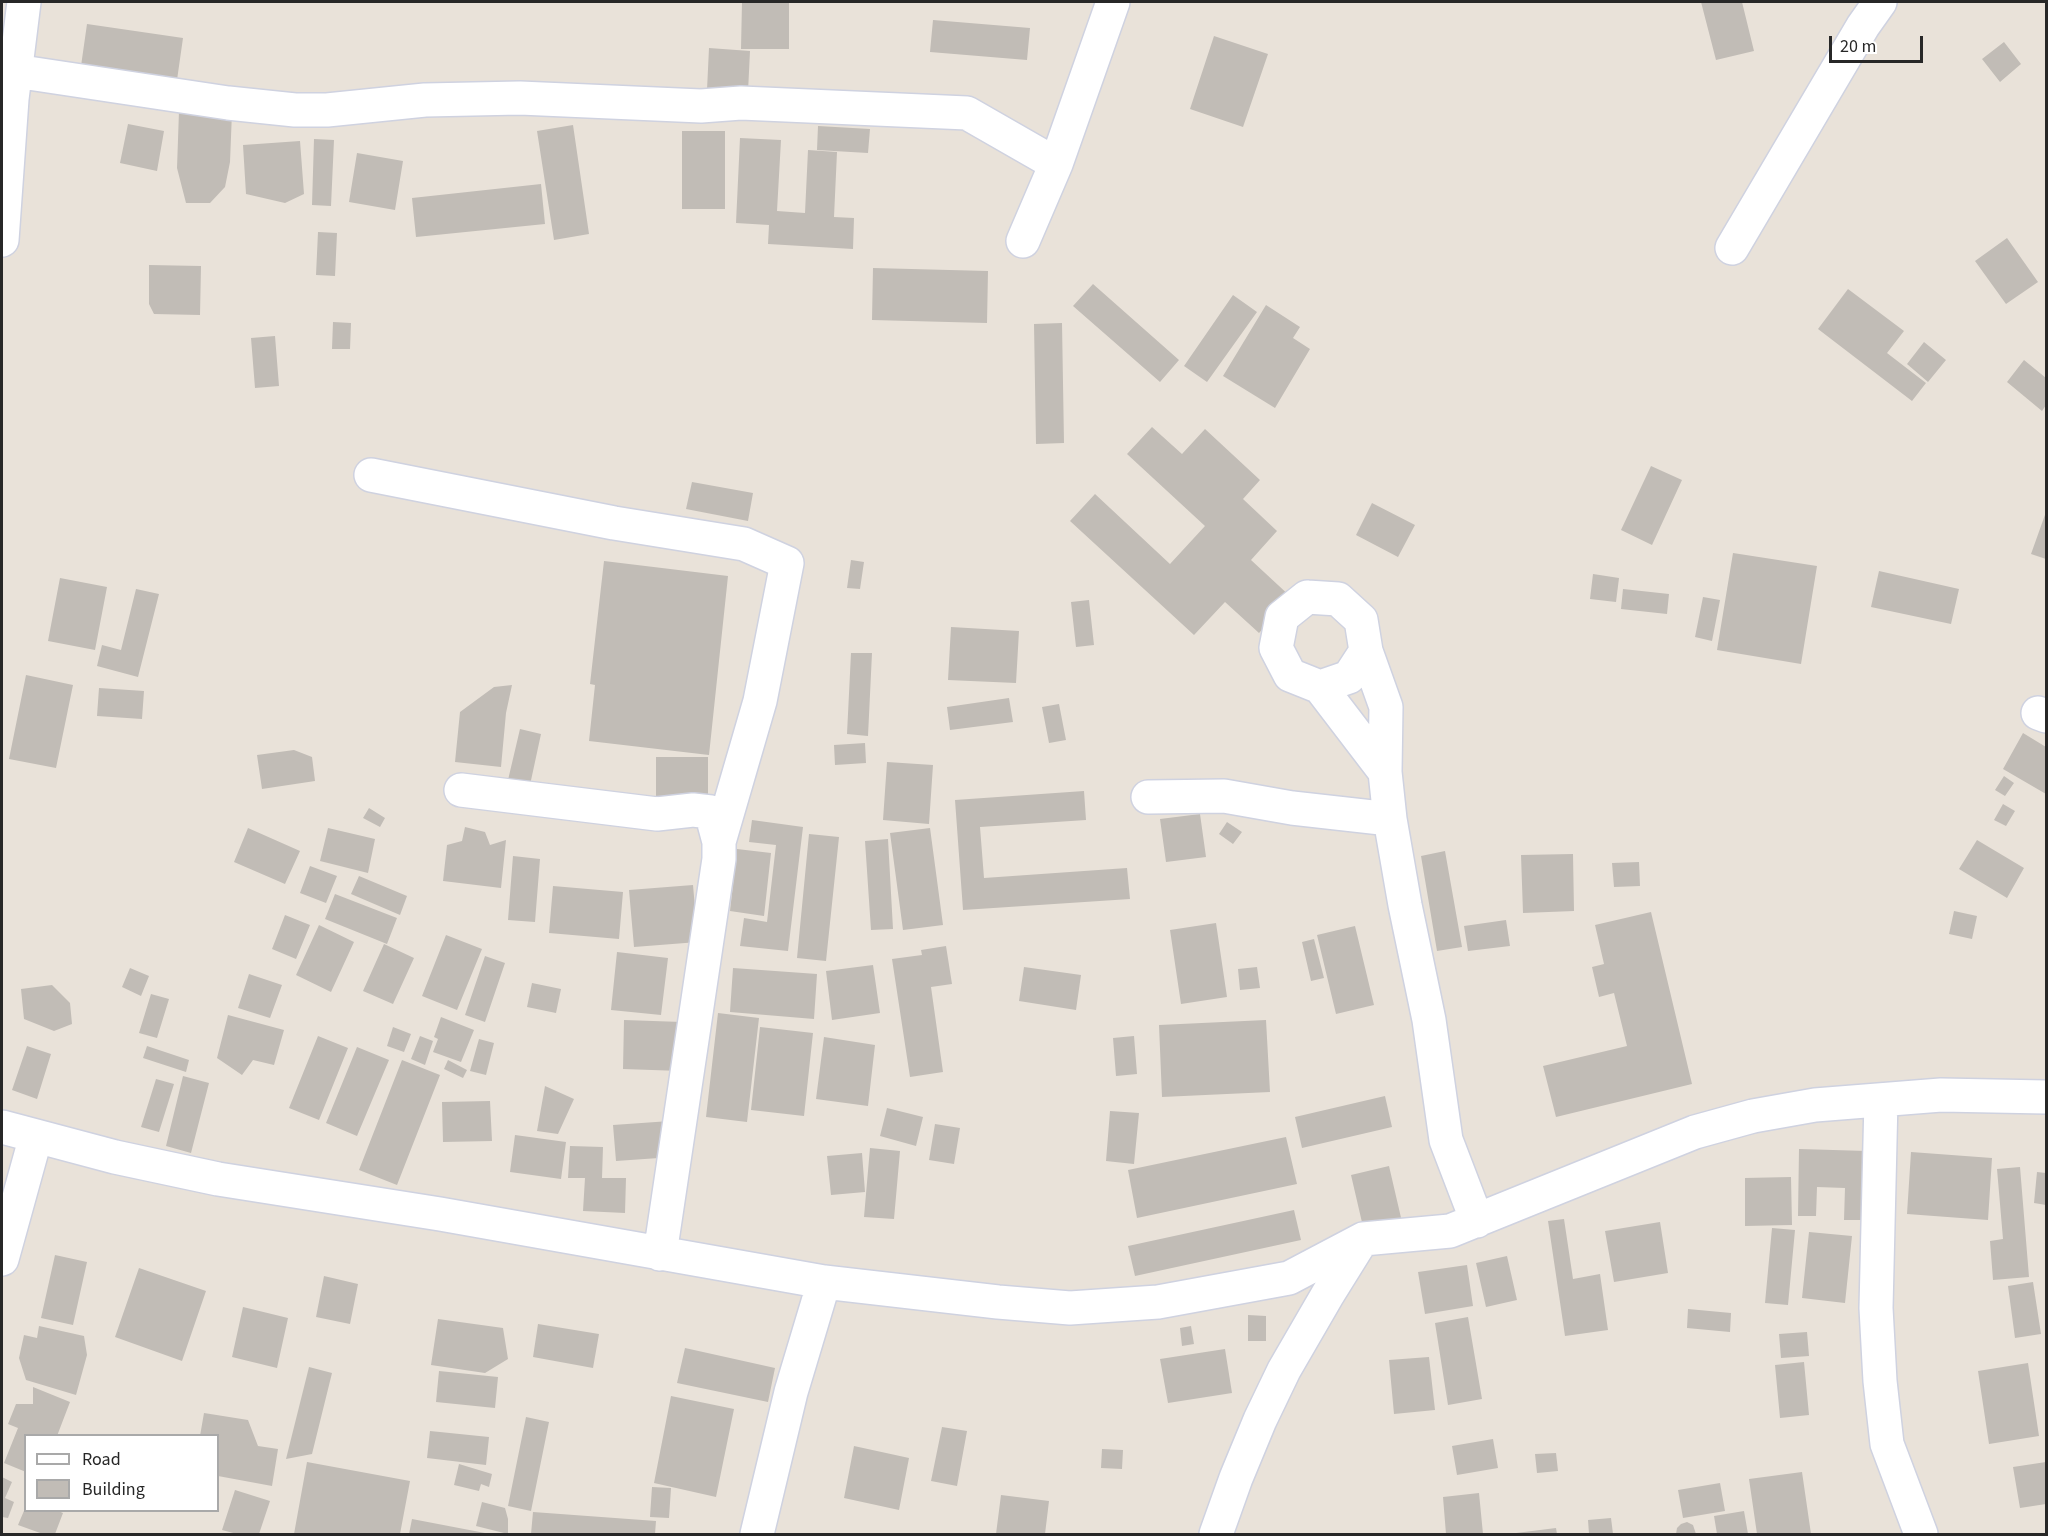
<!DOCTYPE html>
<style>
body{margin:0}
#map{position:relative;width:2048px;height:1536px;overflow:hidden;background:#e9e2d9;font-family:"Source Sans 3",sans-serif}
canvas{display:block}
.frame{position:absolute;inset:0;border:3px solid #272727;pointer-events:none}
.legend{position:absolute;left:24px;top:1434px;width:195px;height:78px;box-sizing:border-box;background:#fff;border:2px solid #a9a9a9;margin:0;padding:8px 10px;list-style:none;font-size:18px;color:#272727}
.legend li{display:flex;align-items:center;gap:12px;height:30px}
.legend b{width:30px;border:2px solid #a9a9a9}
.scale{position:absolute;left:1829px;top:36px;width:94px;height:27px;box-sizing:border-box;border:3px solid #272727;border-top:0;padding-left:8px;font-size:18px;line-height:21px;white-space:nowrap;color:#272727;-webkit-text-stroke:4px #fff;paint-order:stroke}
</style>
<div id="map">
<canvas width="2048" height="1536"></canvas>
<div class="frame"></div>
<ul class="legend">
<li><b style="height:8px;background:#fff"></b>Road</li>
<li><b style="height:16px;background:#c1bcb6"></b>Building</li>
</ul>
<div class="scale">20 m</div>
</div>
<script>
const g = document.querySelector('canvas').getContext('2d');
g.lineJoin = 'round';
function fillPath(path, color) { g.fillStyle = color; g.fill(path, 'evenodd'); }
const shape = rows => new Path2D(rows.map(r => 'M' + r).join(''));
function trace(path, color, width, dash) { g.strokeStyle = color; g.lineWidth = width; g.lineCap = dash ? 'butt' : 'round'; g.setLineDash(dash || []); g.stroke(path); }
const building = shape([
 [742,2,789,2,789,49,741,49],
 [1701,2,1742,2,1754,51,1716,60],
 [933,20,1030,28,1027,60,930,52],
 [87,24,183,38,176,87,80,73],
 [1214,36,1268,54,1243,127,1190,109],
 [2004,42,2021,64,2000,82,1982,59],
 [709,48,750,51,748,92,707,90],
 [179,111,232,112,230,162,225,187,210,203,186,203,177,168],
 [128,124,164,131,157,171,120,163],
 [573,125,589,234,554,240,537,131],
 [818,126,870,129,868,153,817,150],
 [682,131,725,131,725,209,682,209],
 [740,138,781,140,777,211,805,213,808,150,837,152,834,217,854,218,853,249,768,244,769,225,736,223],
 [314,139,334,140,331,206,312,205],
 [300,141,304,194,285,203,246,194,243,145],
 [357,153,403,161,395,210,349,202],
 [541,184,545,224,416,237,412,198],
 [318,232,337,233,335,276,316,275],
 [2007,238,2038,282,2006,304,1975,261],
 [149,265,201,266,200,315,154,314,149,304],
 [873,268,988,271,987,323,872,320],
 [1093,284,1179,360,1160,382,1073,306],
 [1848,289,1904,331,1887,353,1926,383,1912,401,1818,329],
 [1233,295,1257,312,1207,382,1184,366],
 [1266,305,1300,327,1293,338,1310,349,1275,408,1223,376],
 [333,322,351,323,350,349,332,349],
 [1062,323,1064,443,1036,444,1034,324],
 [275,336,279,386,255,388,251,338],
 [1924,342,1946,360,1928,382,1907,364],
 [2024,360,2046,378,2046,405,2042,411,2007,382],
 [1152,427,1182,454,1205,429,1260,480,1243,499,1277,531,1251,560,1292,598,1259,633,1225,602,1194,635,1070,521,1095,494,1170,564,1205,526,1127,454],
 [1651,466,1682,480,1652,545,1621,530],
 [692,482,753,493,748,521,686,509],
 [1372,503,1415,525,1398,557,1356,535],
 [2046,512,2046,559,2031,554],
 [1733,553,1817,566,1801,664,1717,650],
 [851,560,864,562,860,589,847,588],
 [604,561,728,576,709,755,589,741,595,685,590,684],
 [1879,571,1959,589,1951,624,1871,607],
 [1593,574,1619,578,1616,602,1590,599],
 [60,578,107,587,95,650,48,641],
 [136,589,159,594,138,677,97,666,102,645,121,650],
 [1623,589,1669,594,1667,614,1621,609],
 [1703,597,1720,600,1712,641,1695,637],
 [1089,600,1094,645,1076,647,1071,602],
 [951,627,1019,631,1016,683,948,680],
 [851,653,872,653,868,736,847,734],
 [26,675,73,685,56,768,9,759],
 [512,685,506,713,501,767,455,762,460,712,494,687],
 [99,688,144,691,142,719,97,716],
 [1009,698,1013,722,950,730,947,707],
 [1059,704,1066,740,1049,743,1042,707],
 [520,729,541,734,530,785,508,780],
 [2023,733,2046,747,2046,794,2003,769],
 [865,743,866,763,835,765,834,745],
 [294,750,312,757,315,781,262,789,257,755],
 [656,757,708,757,708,800,656,800],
 [887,762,933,765,929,824,883,820],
 [2004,776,2014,783,2005,796,1995,790],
 [1084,791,1086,820,980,827,984,878,1127,868,1130,899,963,910,955,800],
 [2003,804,2015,811,2006,826,1994,820],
 [369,808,385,818,380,827,363,818],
 [1200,814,1206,857,1166,862,1160,819],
 [752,820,803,827,788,951,740,946,744,918,767,922,776,845,749,842],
 [1227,822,1242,832,1233,844,1219,834],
 [465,827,485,832,490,845,506,840,501,888,443,881,447,845,462,841],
 [248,828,300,851,285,884,234,862],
 [328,828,375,839,368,873,320,861],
 [930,828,943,925,903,930,890,833],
 [809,834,839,837,826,961,797,958],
 [888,839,893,929,871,930,865,841],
 [1977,840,2024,868,2007,898,1959,869],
 [737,849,771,853,764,916,730,911],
 [1445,851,1462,947,1437,951,1421,856],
 [1573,854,1574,911,1523,913,1521,855],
 [513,856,540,859,535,922,508,920],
 [1639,862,1640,886,1614,887,1612,863],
 [310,866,337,876,326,903,300,893],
 [359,876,407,896,400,915,351,894],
 [693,885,698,942,634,947,629,890],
 [553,886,623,892,619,939,549,933],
 [335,894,397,918,387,944,325,919],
 [1954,911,1977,916,1972,939,1949,934],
 [1651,912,1692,1084,1556,1117,1543,1066,1627,1046,1614,993,1599,997,1592,967,1604,964,1595,925],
 [285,915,310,925,296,959,272,949],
 [1506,920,1510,946,1468,951,1464,926],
 [1216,923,1227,997,1181,1004,1170,930],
 [319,925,354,942,331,992,296,975],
 [1355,926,1374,1005,1336,1014,1317,935],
 [446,935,482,949,457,1010,422,996],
 [1314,939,1324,978,1311,981,1302,942],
 [384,944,414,958,393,1004,363,991],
 [946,946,952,984,931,987,943,1072,910,1077,892,959,922,955,921,950],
 [617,952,668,958,661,1015,611,1010],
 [485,956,505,963,485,1022,465,1015],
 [873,965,880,1013,832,1020,826,971],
 [1024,967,1081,975,1076,1010,1019,1001],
 [1257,967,1260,988,1240,990,1238,969],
 [130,968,149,976,141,996,122,987],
 [733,968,817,974,814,1019,730,1012],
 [249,974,282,985,270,1018,238,1008],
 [532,983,561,989,556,1013,527,1007],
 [52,985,70,1003,72,1024,54,1031,24,1019,21,989],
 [151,994,169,999,157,1038,139,1033],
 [718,1013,759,1018,747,1122,706,1117],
 [228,1015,284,1030,274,1065,253,1060,242,1075,217,1058],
 [441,1017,474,1030,461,1062,433,1052,438,1039,434,1037],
 [624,1020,682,1022,681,1071,623,1069],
 [1266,1020,1270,1092,1162,1097,1159,1025],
 [393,1027,411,1034,404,1052,387,1046],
 [760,1027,813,1033,804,1116,751,1110],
 [318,1036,348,1048,319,1120,289,1108],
 [420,1036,433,1041,425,1065,411,1059],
 [1134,1036,1137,1074,1116,1076,1113,1038],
 [824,1037,875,1045,868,1106,816,1099],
 [479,1039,494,1043,486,1075,470,1071],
 [27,1046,51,1054,37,1099,12,1090],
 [147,1046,189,1060,186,1072,143,1058],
 [357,1047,389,1060,357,1136,326,1123],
 [402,1060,440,1075,397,1185,359,1170],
 [448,1060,467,1070,463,1078,444,1069],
 [183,1076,209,1083,191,1153,166,1146],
 [156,1079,174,1084,159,1132,141,1127],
 [545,1086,574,1099,558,1134,537,1131],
 [1385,1096,1392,1127,1302,1148,1295,1117],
 [490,1101,492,1141,443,1142,442,1102],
 [887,1108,923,1117,916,1146,880,1136],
 [1110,1111,1139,1113,1134,1164,1106,1161],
 [670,1121,673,1157,616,1161,613,1125],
 [935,1124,960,1128,954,1164,929,1160],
 [515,1135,566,1142,561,1179,510,1172],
 [1286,1137,1297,1184,1137,1218,1128,1170],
 [570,1146,603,1147,602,1178,626,1178,625,1213,583,1211,585,1178,568,1178],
 [870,1148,900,1151,894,1219,864,1217],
 [1799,1149,1867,1151,1866,1220,1844,1220,1845,1188,1817,1187,1816,1216,1798,1216],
 [1911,1152,1992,1158,1988,1220,1907,1214],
 [862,1153,865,1192,831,1195,827,1156],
 [1389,1166,1402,1222,1364,1231,1351,1175],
 [2020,1167,2029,1277,1993,1280,1990,1241,2003,1239,1997,1169],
 [2037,1172,2046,1173,2046,1205,2034,1203],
 [1791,1177,1792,1225,1745,1226,1745,1178],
 [1294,1210,1301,1240,1135,1276,1128,1246],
 [1564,1219,1573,1279,1600,1274,1608,1330,1565,1336,1548,1221],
 [1660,1222,1668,1273,1614,1282,1605,1231],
 [1772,1228,1795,1230,1788,1305,1765,1303],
 [1809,1232,1852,1236,1845,1303,1802,1298],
 [55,1255,87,1262,73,1325,41,1318],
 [1507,1256,1517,1300,1486,1307,1476,1263],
 [1467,1265,1473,1306,1425,1314,1418,1272],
 [139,1268,206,1291,182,1361,115,1337],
 [324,1276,358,1284,350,1324,316,1317],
 [2033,1282,2041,1334,2015,1338,2008,1286],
 [243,1307,288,1318,277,1368,232,1357],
 [1688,1309,1731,1313,1730,1332,1687,1328],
 [1248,1315,1266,1316,1266,1341,1248,1341],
 [1468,1317,1482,1399,1448,1405,1435,1323],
 [438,1319,503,1328,508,1359,485,1373,431,1365],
 [538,1324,599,1334,593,1368,533,1357],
 [39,1326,84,1336,87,1355,76,1395,26,1380,19,1358,24,1335,37,1338],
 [1191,1326,1194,1344,1182,1346,1180,1328],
 [1807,1332,1809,1356,1781,1358,1779,1334],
 [685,1348,775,1368,768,1402,677,1383],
 [1225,1349,1232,1393,1168,1403,1160,1359],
 [1429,1357,1435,1410,1394,1414,1389,1360],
 [1804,1362,1809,1415,1780,1418,1775,1365],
 [2028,1363,2039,1436,1989,1444,1978,1371],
 [309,1367,332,1373,312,1454,286,1459],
 [439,1371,498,1377,495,1408,436,1402],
 [33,1387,70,1402,57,1436,26,1436,26,1472,4,1463,18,1428,8,1424,16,1404,33,1404],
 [671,1396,734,1409,716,1497,654,1483],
 [204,1413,248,1420,258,1446,278,1449,272,1486,218,1476,218,1436,200,1436],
 [526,1417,549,1422,531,1511,508,1506],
 [942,1427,967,1431,957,1486,931,1481],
 [430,1431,489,1437,486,1465,427,1458],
 [1493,1439,1498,1468,1457,1475,1452,1446],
 [854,1446,909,1458,899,1510,844,1498],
 [1102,1449,1123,1450,1122,1469,1101,1468],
 [1556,1453,1558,1471,1537,1473,1535,1454],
 [307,1462,410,1481,400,1534,294,1534],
 [2046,1462,2046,1504,2020,1508,2013,1467],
 [459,1464,492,1474,489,1487,481,1484,479,1491,454,1485],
 [1802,1472,1811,1534,1757,1534,1749,1479],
 [2,1477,12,1482,5,1498,14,1502,8,1518,2,1517],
 [1720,1483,1725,1511,1683,1518,1678,1490],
 [652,1487,671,1488,669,1518,650,1517],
 [235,1490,270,1501,259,1534,237,1534,222,1530],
 [1479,1493,1483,1534,1446,1534,1443,1497],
 [1001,1495,1049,1501,1045,1534,996,1534],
 [482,1502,505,1508,508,1519,508,1534,476,1526],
 [26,1506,26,1510,56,1510,63,1513,55,1534,43,1534,18,1525],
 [1744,1511,1748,1534,1717,1534,1714,1516],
 [533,1512,656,1521,655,1534,531,1534],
 [1611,1518,1613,1534,1589,1534,1588,1520],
 [412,1519,485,1533,485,1534,409,1534],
 [1687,1522,1693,1525,1696,1534,1676,1534,1677,1528,1681,1524],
 [1556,1528,1557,1534,1516,1534,1516,1533]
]);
const minor = shape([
 [15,71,228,103,295,110,327,110,425,100,520,98,701,106,741,103,967,113,1056,164],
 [2,240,12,99,24,2],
 [1023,241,1056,164,1113,2],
 [1732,248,1863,26,1880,2],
 [371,475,614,523,744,544,787,563,760,701,719,842],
 [1307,597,1338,599,1361,620,1366,651,1349,677,1320,687,1290,675,1276,648,1282,617,1307,597],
 [1366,651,1386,707,1385,772,1390,819],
 [1320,687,1385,772],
 [2038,713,2046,716],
 [461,790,657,814,693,810,711,812,719,842,719,859,660,1254],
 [1148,797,1224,796,1292,808,1390,819,1405,905,1429,1020,1446,1140,1477,1221],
 [1881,1100,1876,1308,1880,1381,1887,1444,1921,1534],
 [2,1127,115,1157,218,1179,440,1214,824,1282,998,1302,1070,1308,1158,1302,1289,1278,1363,1239,1450,1231,1695,1132,1753,1116,1815,1105,1941,1095,2046,1097],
 [2,1259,36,1136],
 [757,1534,791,1392,824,1282],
 [1216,1534,1236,1478,1260,1420,1284,1370,1328,1294,1361,1241]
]);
fillPath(building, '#c1bcb6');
trace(minor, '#cfd2e0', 36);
trace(minor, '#fff', 33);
</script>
